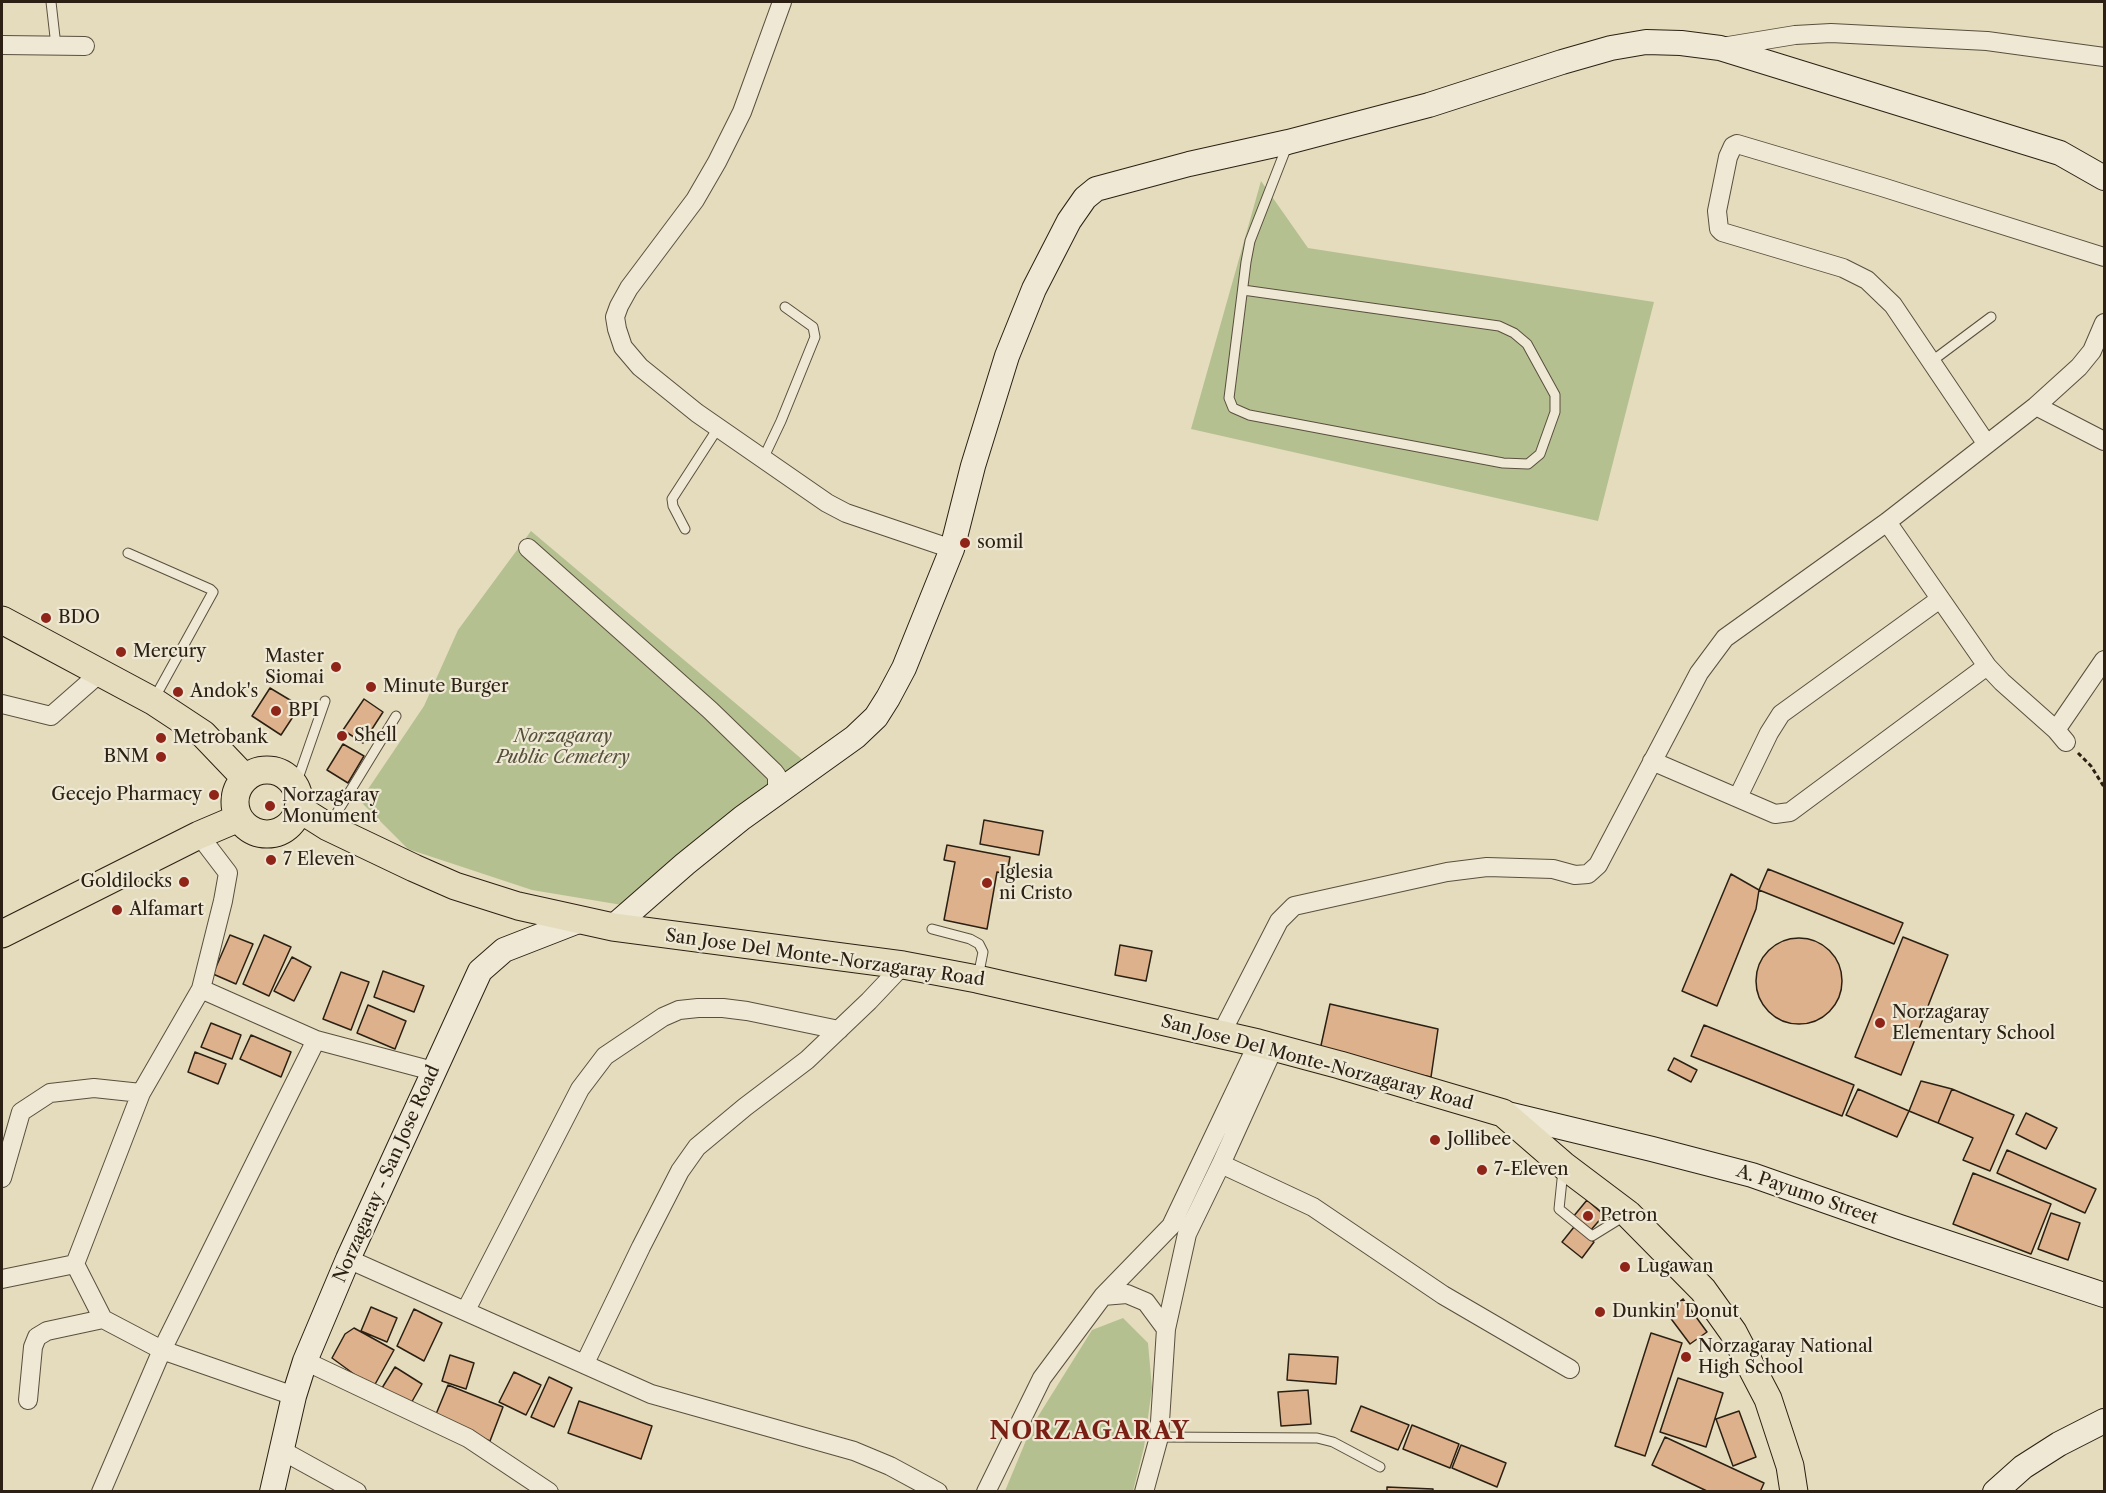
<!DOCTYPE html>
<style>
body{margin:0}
#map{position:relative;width:2106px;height:1493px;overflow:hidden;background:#e5dcbd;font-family:"Libre Caslon Text",serif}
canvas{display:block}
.frame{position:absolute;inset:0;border:3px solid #2b2013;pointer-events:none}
</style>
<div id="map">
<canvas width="2106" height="1493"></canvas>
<div class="frame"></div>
</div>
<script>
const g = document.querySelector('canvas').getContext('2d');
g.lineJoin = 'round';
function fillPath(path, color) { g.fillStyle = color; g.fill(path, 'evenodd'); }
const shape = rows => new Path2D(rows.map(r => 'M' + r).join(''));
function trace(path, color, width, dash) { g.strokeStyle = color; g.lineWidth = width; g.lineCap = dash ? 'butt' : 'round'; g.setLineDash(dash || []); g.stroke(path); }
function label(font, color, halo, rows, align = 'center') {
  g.font = font + ' "Libre Caslon Text",serif'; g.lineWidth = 4.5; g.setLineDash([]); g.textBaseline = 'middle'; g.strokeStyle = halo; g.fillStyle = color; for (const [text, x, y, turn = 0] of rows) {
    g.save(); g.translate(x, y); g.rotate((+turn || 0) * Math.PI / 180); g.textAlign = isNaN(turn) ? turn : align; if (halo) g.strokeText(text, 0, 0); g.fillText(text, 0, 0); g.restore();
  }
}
const green = shape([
 [1261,181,1308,248,1654,302,1598,521,1191,429],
 [531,531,810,766,628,906,532,890,408,849,360,801,424,706,458,630],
 [1123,1318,1148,1343,1152,1388,1144,1447,1133,1491,1005,1491,1032,1426,1092,1330]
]);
const building = shape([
 [270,688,300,706,281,735,252,716,270,688],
 [364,699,383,712,363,743,343,730,364,699],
 [343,744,364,756,348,783,327,770,343,744],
 [984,820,1043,831,1039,855,980,844,984,820],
 [947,845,1010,857,1007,874,997,872,987,929,944,920,955,862,944,860,947,845],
 [1768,869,1903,923,1894,944,1759,890,1768,869],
 [1731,874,1759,890,1756,909,1717,1006,1682,991,1731,874],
 [230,935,253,944,236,984,213,974,230,935],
 [264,935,291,947,269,996,243,984,264,935],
 [1903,937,1948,955,1901,1075,1855,1057,1903,937],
 '1756 981a43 43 0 1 1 86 0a43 43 0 1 1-86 0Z',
 [1120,945,1152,951,1146,981,1115,975,1120,945],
 [292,957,311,967,294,1001,274,991,292,957],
 [383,971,424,986,414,1012,374,997,383,971],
 [341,972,369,982,351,1030,323,1019,341,972],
 [1330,1004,1438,1029,1431,1077,1384,1068,1320,1050,1330,1004],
 [368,1005,406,1021,395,1049,357,1033,368,1005],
 [211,1023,241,1035,232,1059,201,1047,211,1023],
 [1704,1025,1854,1085,1842,1116,1691,1056,1704,1025],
 [251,1035,291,1052,281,1077,240,1059,251,1035],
 [195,1052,226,1064,218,1084,188,1072,195,1052],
 [1674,1058,1697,1070,1691,1082,1668,1070,1674,1058],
 [1921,1081,1952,1089,1938,1123,1909,1111,1921,1081],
 [1858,1089,1909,1111,1897,1137,1846,1115,1858,1089],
 [1952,1089,2014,1115,1990,1171,1963,1160,1973,1138,1938,1123,1952,1089],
 [2026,1113,2057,1128,2046,1149,2016,1134,2026,1113],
 [2007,1150,2096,1189,2085,1213,1997,1173,2007,1150],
 [1973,1173,2051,1204,2031,1254,1953,1224,1973,1173],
 [1587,1200,1604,1215,1590,1231,1573,1217,1587,1200],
 [2051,1213,2080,1223,2068,1260,2038,1249,2051,1213],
 [1574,1227,1594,1242,1582,1258,1562,1242,1574,1227],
 [1683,1299,1707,1332,1690,1344,1666,1312,1683,1299],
 [371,1307,397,1318,387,1342,361,1331,371,1307],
 [414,1309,442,1323,424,1361,397,1346,414,1309],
 [354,1328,394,1350,373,1388,332,1358,345,1334,354,1328],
 [1651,1333,1682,1343,1645,1456,1615,1446,1651,1333],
 [1289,1354,1338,1357,1336,1384,1287,1380,1289,1354],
 [450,1355,474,1363,466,1389,442,1381,450,1355],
 [395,1367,422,1384,410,1405,382,1388,395,1367],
 [514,1372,541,1385,526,1415,499,1402,514,1372],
 [549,1377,572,1388,554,1427,531,1417,549,1377],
 [1678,1378,1723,1393,1706,1447,1660,1432,1678,1378],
 [448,1385,503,1407,490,1441,434,1419,448,1385],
 [1308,1390,1311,1424,1281,1426,1278,1392,1308,1390],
 [579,1401,652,1426,641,1459,568,1433,579,1401],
 [1361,1406,1409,1425,1398,1450,1351,1431,1361,1406],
 [1739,1411,1756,1457,1733,1466,1716,1419,1739,1411],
 [1412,1425,1459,1444,1450,1468,1403,1449,1412,1425],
 [1665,1437,1764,1483,1760,1492,1709,1492,1652,1465,1665,1437],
 [1461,1445,1506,1463,1497,1487,1452,1468,1461,1445],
 [1387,1487,1433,1489,1433,1492,1387,1492,1387,1487]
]);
const path = shape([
 [2078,753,2091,766,2104,787]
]);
const lane = shape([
 [51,2,56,46],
 [1243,290,1499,326,1514,333,1527,344,1555,395,1555,412,1540,454,1528,464,1503,463,1249,415,1233,408,1229,398,1246,262,1250,241,1287,146],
 [1932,361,1991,317],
 [763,459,781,421,815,337,813,327,785,307],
 [685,529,673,506,672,499,718,428],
 [128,553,210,589,213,592,154,699],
 [295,787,325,701],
 [330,824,396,716],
 [932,929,970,939,979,944,983,952,978,977],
 [1563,1170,1559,1209,1592,1236,1626,1215],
 [1159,1437,1317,1438,1333,1442,1380,1467]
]);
const street = shape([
 [782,2,742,112,717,162,695,200,629,288,619,306,615,317,617,329,623,347,640,367,697,413,827,503,846,513,952,549],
 [2,45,85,46],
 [1722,47,1795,35,1831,33,1987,41,2104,57],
 [2036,406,2104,441],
 [1986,443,1893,305,1867,280,1843,268,1722,232,1719,229,1717,211,1728,157,1733,146,1737,144,1882,187,2104,257],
 [1887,522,1987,666,2002,682,2056,730,2066,742],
 [528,548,710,710,774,772,777,776,777,793],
 [2,704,51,716,100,673],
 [2056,730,2104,660],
 [1652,761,1775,814,1790,812,1987,666],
 [1738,797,1769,733,1781,714,1940,599],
 [199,835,228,873,223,901,201,989,141,1093,75,1264,103,1319,162,1350,294,1396],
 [201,989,316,1040,433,1071],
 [1221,1034,1279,921,1294,906,1447,872,1487,867,1553,869,1575,875,1588,874,1598,865,1699,673,1725,638,1887,522,2036,406,2079,367,2092,351,2104,323],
 [1221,1164,1313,1207,1443,1295,1570,1369],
 [2,1178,21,1112,50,1093,94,1088,141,1093],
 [348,1259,651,1394,854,1451,890,1466,938,1492],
 [2,1279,75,1264],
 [1103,1296,1127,1294,1146,1302,1166,1329],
 [466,1310,580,1089,605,1056,663,1017,679,1010,698,1008,723,1008,747,1011,839,1030],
 [305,1361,468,1438,549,1492],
 [585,1363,641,1247,680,1171,697,1147,745,1107,807,1060,869,1001,903,965],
 [28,1400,33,1347,37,1337,47,1331,103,1319],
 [281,1450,357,1492],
 [101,1492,162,1350,316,1040],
 [986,1492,1042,1378,1103,1296,1171,1226,1258,1043],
 [1144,1492,1159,1437,1166,1329,1187,1234,1221,1164,1274,1047]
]);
const secondary = shape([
 [613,927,685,864,742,818,855,737,876,717,888,698,904,668,952,549,973,466,1007,356,1034,289,1069,221,1085,198,1096,189,1189,164,1288,142,1429,105,1562,62,1611,48,1646,42,1681,43,1720,48,2060,153,2104,178],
 [1503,1113,1652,1149,1752,1175,1900,1227,2104,1295],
 [272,1492,294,1396,305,1361,348,1259,480,971,504,950,581,920],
 [1995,1492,2023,1467,2059,1444,2104,1421]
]);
const primary = shape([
 [2,620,153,701,203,734,245,778],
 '235 802a32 32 0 1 1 64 0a32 32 0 1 1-64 0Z',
 [298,808,328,827,414,868,455,886,518,906,613,927,903,965,977,979,1258,1043,1340,1065,1503,1113,1563,1165,1628,1214,1703,1290,1733,1332,1768,1399,1790,1466,1794,1492],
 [2,934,199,835,239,818]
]);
const markers = [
 [965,543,6,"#8f2418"],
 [46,618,6,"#8f2418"],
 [121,652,6,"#8f2418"],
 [336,667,6,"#8f2418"],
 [371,687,6,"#8f2418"],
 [178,692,6,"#8f2418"],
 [276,711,6,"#8f2418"],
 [342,736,6,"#8f2418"],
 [161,738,6,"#8f2418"],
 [161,757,6,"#8f2418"],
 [214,795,6,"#8f2418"],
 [270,806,6,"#8f2418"],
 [271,860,6,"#8f2418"],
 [184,882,6,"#8f2418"],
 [987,883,6,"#8f2418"],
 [117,910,6,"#8f2418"],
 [1880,1023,6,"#8f2418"],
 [1435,1140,6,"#8f2418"],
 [1482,1170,6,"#8f2418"],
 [1588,1216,6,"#8f2418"],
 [1625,1267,6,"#8f2418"],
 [1600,1312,6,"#8f2418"],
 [1686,1357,6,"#8f2418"]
];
const poiNames = [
 ["somil",977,543],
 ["BDO",58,618],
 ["Mercury",133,652],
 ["Master",324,657,"right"],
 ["Siomai",324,678,"right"],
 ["Minute Burger",383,687],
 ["Andok's",190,692],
 ["BPI",288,711],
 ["Shell",354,736],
 ["Metrobank",173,738],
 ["BNM",149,757,"right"],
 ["Gecejo Pharmacy",202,795,"right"],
 ["Norzagaray",282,796],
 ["Monument",282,817],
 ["7 Eleven",283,860],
 ["Iglesia",999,873],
 ["ni Cristo",999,894],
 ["Goldilocks",172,882,"right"],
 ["Alfamart",129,910],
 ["Norzagaray",1892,1013],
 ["Elementary School",1892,1034],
 ["Jollibee",1447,1140],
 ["7-Eleven",1494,1170],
 ["Petron",1600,1216],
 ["Lugawan",1637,1267],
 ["Dunkin' Donut",1612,1312],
 ["Norzagaray National",1698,1347],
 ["High School",1698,1368]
];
const parkNames = [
 ["Norzagaray",563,737],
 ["Public Cemetery",563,758]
];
const streetNames = [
 ["San Jose Del Monte-Norzagaray Road",825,958,8],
 ["San Jose Del Monte-Norzagaray Road",1317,1063,15],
 ["Norzagaray - San Jose Road",387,1174,-66],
 ["A. Payumo Street",1807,1195,19]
];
const districtNames = [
 ["NORZAGARAY",1090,1432]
];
fillPath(green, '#b5c091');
fillPath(building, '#dcb18b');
trace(building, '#2b2013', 1.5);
trace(lane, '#5a4f3e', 11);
trace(street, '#5a4f3e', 20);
trace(secondary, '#2b2013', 26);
trace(primary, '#2b2013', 29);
trace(path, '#2b2013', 3, [4.5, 3]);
trace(lane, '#eee8d4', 9);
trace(street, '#eee8d4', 18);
trace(secondary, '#eee8d4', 24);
trace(primary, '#e5dcbd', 27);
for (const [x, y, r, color] of markers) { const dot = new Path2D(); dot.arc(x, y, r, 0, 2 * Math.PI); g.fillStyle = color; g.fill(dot); trace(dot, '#eee8d4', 2); }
label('18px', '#2b2013', '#eee8d4', poiNames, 'left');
label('italic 18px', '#545039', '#eee8d4', parkNames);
label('18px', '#2b2013', '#eee8d4', streetNames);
g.letterSpacing = '1.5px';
label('bold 24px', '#7a1f14', '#eee8d4', districtNames);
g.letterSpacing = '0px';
</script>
